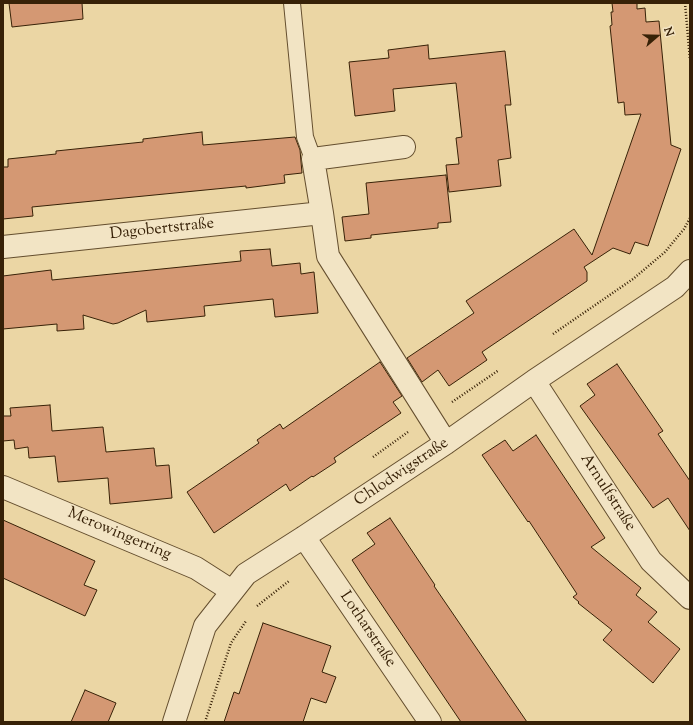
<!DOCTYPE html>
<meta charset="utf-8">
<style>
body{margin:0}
#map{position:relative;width:693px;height:725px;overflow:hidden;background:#ebd6a4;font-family:"Sorts Mill Goudy",serif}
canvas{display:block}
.frame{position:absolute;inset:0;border:4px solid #372107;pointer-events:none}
.north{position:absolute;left:637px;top:16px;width:40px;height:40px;-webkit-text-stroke:3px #f2e4c4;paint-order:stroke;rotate:70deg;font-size:11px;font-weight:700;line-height:16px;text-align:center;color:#372107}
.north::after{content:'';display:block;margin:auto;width:14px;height:18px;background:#372107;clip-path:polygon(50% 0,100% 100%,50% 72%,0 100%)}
</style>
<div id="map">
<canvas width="693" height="725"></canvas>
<div class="frame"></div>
<div class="north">N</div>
</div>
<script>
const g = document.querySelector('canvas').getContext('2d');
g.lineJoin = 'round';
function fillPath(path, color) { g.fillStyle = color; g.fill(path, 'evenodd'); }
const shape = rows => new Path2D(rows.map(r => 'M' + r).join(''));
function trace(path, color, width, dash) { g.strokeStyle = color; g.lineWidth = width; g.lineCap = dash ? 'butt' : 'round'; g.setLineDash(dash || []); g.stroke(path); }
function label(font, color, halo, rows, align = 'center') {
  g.font = font + ' "Sorts Mill Goudy",serif'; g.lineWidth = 3; g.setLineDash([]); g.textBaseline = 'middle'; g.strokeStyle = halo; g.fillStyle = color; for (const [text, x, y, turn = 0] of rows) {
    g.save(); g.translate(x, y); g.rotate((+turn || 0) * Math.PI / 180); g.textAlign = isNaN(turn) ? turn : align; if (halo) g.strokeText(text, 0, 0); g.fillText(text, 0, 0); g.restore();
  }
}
const building = shape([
 [9,3,82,3,83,19,12,27,9,3],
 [612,3,637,3,637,9,645,8,646,22,659,21,671,145,681,149,648,246,635,242,630,254,613,248,584,267,587,272,587,281,482,352,487,360,449,386,438,370,422,382,407,358,474,313,466,301,574,229,592,255,641,114,625,115,624,102,618,103,610,26,612,25,611,12,613,12,612,3],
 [428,45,429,59,505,51,511,105,505,105,511,158,498,160,501,186,449,192,446,165,459,164,456,138,462,137,456,83,393,89,395,111,355,116,349,62,389,58,388,50,428,45],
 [202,132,203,145,295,137,300,150,302,173,284,175,285,183,246,188,246,186,32,207,33,216,3,219,3,167,8,167,8,159,56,154,56,151,143,142,143,139,202,132],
 [446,175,451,222,438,223,438,228,371,235,371,238,345,241,342,217,369,214,366,183,446,175],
 [270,249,272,266,300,263,301,274,314,272,318,313,275,317,273,299,204,306,205,316,147,322,146,310,118,323,113,324,83,315,84,329,57,331,57,324,3,329,3,276,51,270,52,280,241,261,240,251,270,249],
 [380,362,402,396,393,402,401,413,334,458,336,462,313,477,312,476,290,491,286,484,214,533,187,492,259,443,257,440,280,424,283,429,380,362],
 [617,364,663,431,658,434,690,481,690,531,668,498,653,508,580,406,595,395,587,384,617,364],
 [50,405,52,431,103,427,106,452,154,448,156,466,169,465,172,498,110,504,108,478,58,482,55,456,29,458,28,447,15,449,14,440,3,441,3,416,11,416,10,408,50,405],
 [536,435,605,538,591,547,641,588,636,595,657,612,648,622,680,649,653,683,603,640,612,630,578,603,579,602,573,597,577,594,529,521,528,522,482,455,505,440,513,451,536,435],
 [390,518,435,585,434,586,527,722,461,722,367,583,352,560,375,544,367,533,390,518],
 [3,520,95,561,84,585,97,590,85,616,3,578,3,520],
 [263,623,331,646,322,672,336,677,326,703,311,698,303,722,224,722,234,692,239,694,263,623],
 [85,690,116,703,108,722,71,722,85,690]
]);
const path = shape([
 [685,3,690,60],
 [553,334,633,279,665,252,684,229,690,218],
 [452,402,499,370],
 [373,457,408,432],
 [257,606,289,581],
 [205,722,231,643,246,621]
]);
const lane = shape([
 [292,3,305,137,313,159]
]);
const street = shape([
 [322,213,313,159,404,147],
 [3,247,322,213,328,256,446,443],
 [534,381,651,561,690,598],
 [3,487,196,568,232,591],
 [304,537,430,722],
 [174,722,205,626,246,574,304,537,446,443,534,381,675,287,690,271]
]);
const streetNames = [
 ["Dagobertstraße",162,230,-6],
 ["Chlodwigstraße",402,473,-34],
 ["Arnulfstraße",607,493,57],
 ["Merowingerring",119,535,23],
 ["Lotharstraße",367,630,56]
];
fillPath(building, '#d49873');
trace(building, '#372107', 1);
trace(lane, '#644e2e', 18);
trace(street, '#644e2e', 24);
trace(path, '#372107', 2.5, [1, 2]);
trace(lane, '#f2e4c4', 16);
trace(street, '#f2e4c4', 22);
label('16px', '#372107', '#f2e4c4', streetNames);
</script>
